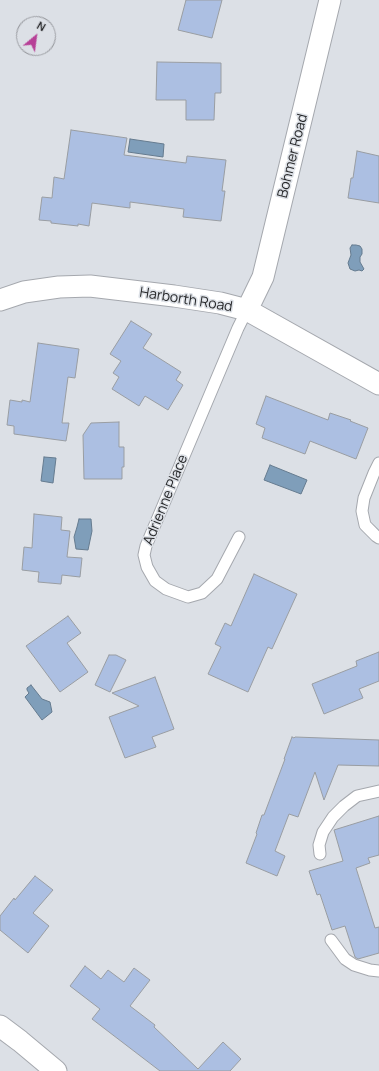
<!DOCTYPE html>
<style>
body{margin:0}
#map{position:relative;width:379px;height:1071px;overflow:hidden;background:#dce0e6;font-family:Manrope,sans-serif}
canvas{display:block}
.north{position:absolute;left:16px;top:16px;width:40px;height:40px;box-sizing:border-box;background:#dce0e6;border:1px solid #94969b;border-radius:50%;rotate:29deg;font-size:11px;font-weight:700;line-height:16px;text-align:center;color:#27282a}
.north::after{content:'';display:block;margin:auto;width:14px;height:18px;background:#b74097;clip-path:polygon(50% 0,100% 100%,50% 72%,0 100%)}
</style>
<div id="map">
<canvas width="379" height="1071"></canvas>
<div class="north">N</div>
</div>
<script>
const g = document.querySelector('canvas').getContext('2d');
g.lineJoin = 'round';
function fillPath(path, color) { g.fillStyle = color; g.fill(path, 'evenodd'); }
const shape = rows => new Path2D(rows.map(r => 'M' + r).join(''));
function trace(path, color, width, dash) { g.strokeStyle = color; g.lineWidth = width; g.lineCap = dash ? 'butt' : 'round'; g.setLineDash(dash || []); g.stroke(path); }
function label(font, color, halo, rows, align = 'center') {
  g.font = font + ' Manrope,sans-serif'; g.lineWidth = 3; g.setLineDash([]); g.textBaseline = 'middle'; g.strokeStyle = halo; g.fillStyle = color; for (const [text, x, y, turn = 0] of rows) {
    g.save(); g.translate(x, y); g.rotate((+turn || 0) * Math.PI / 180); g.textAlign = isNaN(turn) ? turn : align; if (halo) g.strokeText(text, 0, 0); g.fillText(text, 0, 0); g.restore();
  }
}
const water = shape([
 [130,139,164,144,163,157,128,152,130,139],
 [352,245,356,245,360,246,362,249,362,254,360,257,360,262,364,269,362,271,359,270,355,271,350,269,348,263,351,255,350,248,352,245],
 [44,457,56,458,53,483,41,481,44,457],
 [270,465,307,480,301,494,264,480,270,465],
 [79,519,91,519,92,531,88,550,76,549,74,537,77,527,79,519],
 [31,685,42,699,50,702,52,712,42,720,25,697,29,693,27,690,27,688,31,685]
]);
const building = shape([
 [186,0,222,0,212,38,178,30,186,0],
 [157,62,221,63,221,93,215,93,214,120,186,120,186,100,156,100,157,62],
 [71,130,127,138,124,155,186,163,187,156,226,160,222,191,225,191,221,221,183,217,184,209,130,202,130,208,92,203,89,226,78,224,78,226,51,223,51,221,39,220,42,197,52,198,54,177,64,179,71,130],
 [357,151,379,156,379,203,348,198,351,178,353,178,357,151],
 [131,321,152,334,143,348,181,372,176,380,183,385,168,410,145,396,139,406,112,389,119,377,113,373,121,361,110,354,131,321],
 [38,343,79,349,75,378,68,377,62,423,69,423,66,441,14,434,14,426,7,425,10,400,22,402,22,400,30,402,38,343],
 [266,396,328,420,330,413,351,420,350,421,368,428,356,459,310,441,305,454,262,438,265,428,256,424,266,396],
 [119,422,119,447,124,447,124,467,122,467,122,479,84,479,83,435,91,423,119,422],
 [34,514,62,517,61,530,70,531,67,557,82,558,80,577,62,575,61,584,38,582,39,572,22,570,24,547,32,548,34,514],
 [254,574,297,594,272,649,268,647,248,692,208,674,221,647,215,644,225,623,231,626,254,574],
 [68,616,81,633,67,643,88,672,60,692,26,646,68,616],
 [379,652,379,681,359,689,363,698,324,714,312,684,357,666,356,661,379,652],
 [109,655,116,655,126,660,110,692,95,685,109,655],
 [155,677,174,729,152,737,156,747,125,758,109,717,139,706,112,693,155,677],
 [292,737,294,738,295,737,379,740,379,766,338,765,324,800,315,772,298,817,289,814,275,851,285,856,277,876,246,863,257,834,256,833,262,815,264,815,285,759,284,759,292,737],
 [379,816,379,855,368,858,370,863,356,868,375,928,379,927,379,953,358,959,355,957,345,926,332,930,320,894,317,895,309,871,343,861,334,830,379,816],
 [35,876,53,890,33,913,49,926,28,953,0,930,0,916,14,898,15,900,35,876],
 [85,966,101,979,108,970,124,982,134,968,150,980,130,1006,155,1025,154,1027,198,1069,223,1042,241,1059,230,1071,160,1071,92,1019,100,1009,70,986,85,966]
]);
const lane = shape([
 [379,463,374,473,364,498,362,511,365,525,376,536,379,538],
 [239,537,217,579,202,593,188,597,166,589,155,581,147,567,144,555,146,546,238,328,247,310],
 [320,854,319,845,323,832,333,817,344,806,357,796,379,791],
 [331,940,345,959,354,965,370,970,379,971]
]);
const street = shape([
 [0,300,24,292,59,287,90,286,174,296,220,303,247,310,379,384],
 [247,310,263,277,330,0],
 [0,1026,20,1041,56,1071]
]);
const streetNames = [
 ["Bohmer Road",293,156,-76],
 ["Harborth Road",186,300,9],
 ["Adrienne Place",166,500,-68]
];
fillPath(water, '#7f9eba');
trace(water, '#657b8f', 1);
fillPath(building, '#acbfe2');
trace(building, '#999da2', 1);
trace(lane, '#a5a8ae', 13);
trace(street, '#a5a8ae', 23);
trace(lane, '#fff', 11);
trace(street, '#fff', 21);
label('14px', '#27282a', '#dce0e6', streetNames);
</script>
